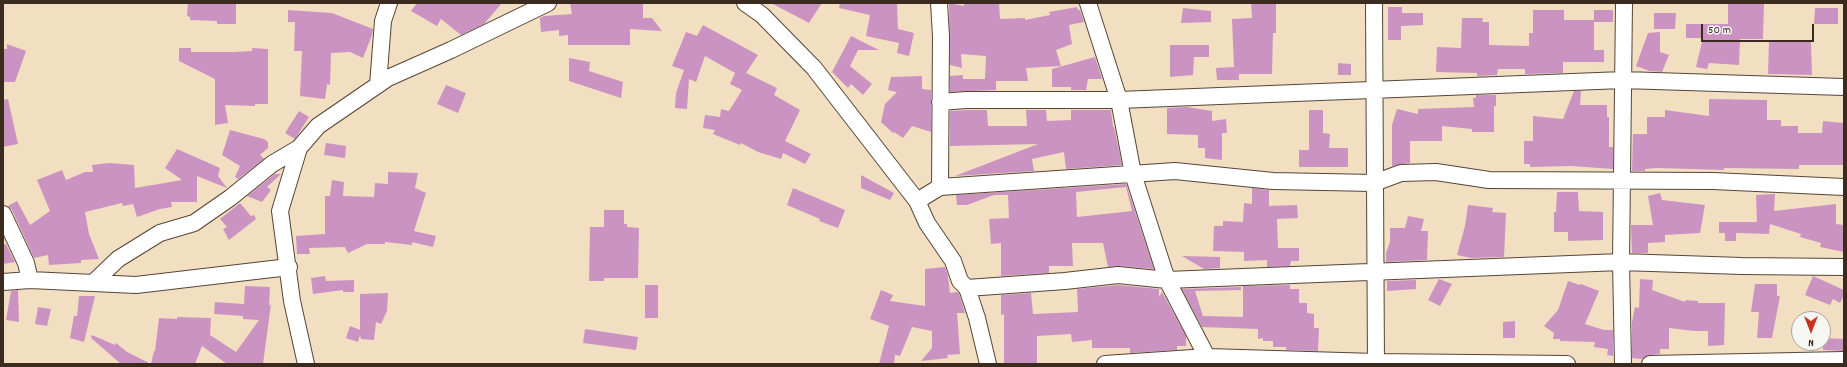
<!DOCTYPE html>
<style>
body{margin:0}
#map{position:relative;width:1847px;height:367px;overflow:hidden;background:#f2dfc2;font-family:Dekko,sans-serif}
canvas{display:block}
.frame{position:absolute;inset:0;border:4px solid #3b2a1e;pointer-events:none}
.north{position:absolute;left:1791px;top:311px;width:40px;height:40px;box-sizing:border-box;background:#f6f6f2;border:1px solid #aba49d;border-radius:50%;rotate:180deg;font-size:11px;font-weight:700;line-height:16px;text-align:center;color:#3b2a1e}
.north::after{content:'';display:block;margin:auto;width:14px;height:18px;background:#c8321e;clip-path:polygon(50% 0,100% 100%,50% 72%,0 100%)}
.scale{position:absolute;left:1701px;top:24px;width:113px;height:18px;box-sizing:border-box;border:2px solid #3b2a1e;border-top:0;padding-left:5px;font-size:12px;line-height:14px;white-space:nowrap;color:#3b2a1e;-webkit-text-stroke:3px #f6f6f2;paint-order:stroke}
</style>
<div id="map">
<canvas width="1847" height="367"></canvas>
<div class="frame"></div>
<div class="north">N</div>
<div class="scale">50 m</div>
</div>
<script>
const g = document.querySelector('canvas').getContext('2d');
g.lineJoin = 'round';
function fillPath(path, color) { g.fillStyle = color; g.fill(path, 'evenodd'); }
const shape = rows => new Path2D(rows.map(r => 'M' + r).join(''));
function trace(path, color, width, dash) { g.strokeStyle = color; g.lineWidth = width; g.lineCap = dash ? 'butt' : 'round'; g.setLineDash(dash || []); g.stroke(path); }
const building = shape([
 [188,3,236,3,236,24,217,24,217,21,190,20,190,17,187,16],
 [417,3,502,3,484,24,461,35,441,19,437,26,411,11],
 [570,3,643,3,643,18,652,18,662,31,630,29,630,45,568,45,568,35,559,36,559,30,541,32,540,18,544,16,572,14],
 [771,3,822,3,809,23],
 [840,3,897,3,898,29,914,33,909,56,897,53,899,43,866,36,870,15,839,8],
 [949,3,964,6,964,3,999,3,1000,19,1025,18,1025,20,1050,15,1049,12,1077,7,1078,10,1080,10,1084,22,1069,25,1072,44,1056,50,1061,66,1026,68,1028,81,996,81,996,90,950,92,950,76,963,75,963,79,985,79,986,56,961,54,962,68,950,65],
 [1251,3,1276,3,1276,33,1273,33,1272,74,1239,74,1239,80,1217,80,1216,68,1234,67,1232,19,1252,18],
 [1728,3,1764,3,1763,39,1740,39,1739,65,1709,63,1707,69,1696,67,1703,38,1686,38,1686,24,1728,24],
 [1388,7,1402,7,1402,13,1423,13,1423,25,1401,26,1401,40,1388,40],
 [1183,8,1211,11,1211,22,1181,23],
 [1815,8,1838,8,1838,24,1814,24],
 [288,10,332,13,373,29,372,35,363,58,350,52,331,53,330,85,327,84,325,99,300,96,302,51,294,51,295,22,288,22],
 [1533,10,1564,10,1564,20,1594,20,1594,10,1613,10,1613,22,1594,22,1594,50,1604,50,1604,62,1563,62,1563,73,1525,74,1525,69,1498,69,1497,75,1477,76,1477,73,1436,72,1437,47,1461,48,1462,18,1483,18,1482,22,1489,22,1489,45,1529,46,1529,33,1533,33],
 [1654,13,1676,13,1675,29,1654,29],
 [703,25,758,55,746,73,777,88,774,95,800,110,785,141,811,154,805,164,783,153,781,159,758,152,741,143,740,145,713,134,715,130,703,128,705,115,720,117,721,109,729,111,742,90,730,84,735,73,705,56,696,82,689,79,687,109,675,108,676,93,684,70,672,66,686,32,697,36],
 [1660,32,1660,52,1669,55,1662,72,1650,71,1636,66,1648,33],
 [851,36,879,50,858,50,850,66,872,84,863,95,851,84,848,88,832,72],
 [1769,41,1811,42,1812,75,1768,74],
 [7,44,26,51,15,82,3,82,3,49,7,49],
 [1170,45,1209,45,1209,57,1194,57,1193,75,1170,77],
 [179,48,191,48,191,52,234,52,252,51,252,48,268,49,268,104,255,104,255,106,225,105,228,123,215,125,215,79,179,61],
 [1095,57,1102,79,1088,79,1086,90,1071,90,1071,87,1052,87,1052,69],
 [569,58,590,62,589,71,623,82,621,98,569,81],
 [1338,63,1351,64,1351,75,1338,75],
 [922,76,922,89,931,90,931,132,912,126,903,138,894,132,893,133,881,122,885,104,897,92,888,90,891,77],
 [446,85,466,93,458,113,437,104],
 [1574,91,1581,91,1580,105,1607,105,1607,117,1609,117,1609,147,1613,147,1613,169,1571,166,1530,167,1530,164,1524,164,1524,141,1533,141,1533,116,1563,119],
 [1476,95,1496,95,1496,106,1494,106,1494,132,1472,132,1472,129,1442,126,1442,141,1410,141,1410,163,1392,166,1392,125,1397,109,1418,114,1418,109,1474,107,1473,98,1476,98],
 [8,99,18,144,3,147,3,100],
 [1709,99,1767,100,1767,120,1781,120,1781,126,1798,126,1798,133,1822,133,1823,121,1844,123,1844,165,1799,165,1799,169,1724,168,1724,170,1657,168,1645,169,1645,171,1632,171,1633,134,1647,134,1647,117,1665,117,1665,110,1709,116],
 [1187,107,1212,111,1212,121,1226,119,1227,133,1222,133,1222,160,1205,158,1205,148,1198,148,1198,135,1167,134,1167,108],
 [966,110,987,110,988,126,1027,126,1026,110,1046,110,1047,121,1071,120,1071,110,1111,110,1113,127,1114,127,1122,165,1066,169,1064,152,1032,159,1034,171,955,176,1038,144,950,146,950,111],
 [1309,110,1323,110,1323,133,1330,134,1329,148,1348,148,1348,167,1299,167,1299,150,1309,150],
 [299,111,309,117,295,139,285,133],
 [230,130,264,139,268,142,268,148,260,155,264,159,238,179,235,177,240,166,222,155],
 [326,143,346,146,345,158,324,155],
 [177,149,220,168,218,176,227,188,197,176,197,202,171,202,172,207,160,209,137,217,133,204,123,206,122,203,85,212,89,234,99,259,81,260,81,263,49,265,48,255,34,258,12,210,8,206,17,201,30,225,50,211,37,180,62,170,66,180,85,172,93,172,92,165,109,163,134,165,135,188,182,180,165,168],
 [388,172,418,173,415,188,426,193,414,231,436,236,433,247,412,242,412,245,385,242,385,244,367,244,348,253,345,247,309,248,310,254,297,254,296,236,325,234,325,196,330,196,332,180,344,182,343,196,374,197,375,183,388,184],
 [275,174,281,174,267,187,271,190,262,202,247,196],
 [861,175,894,193,890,200,861,188],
 [1126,184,1154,269,1119,266,1108,267,1103,243,1072,243,1073,266,1049,266,1049,273,1001,276,1001,243,991,244,989,219,1009,218,1008,195,994,195,967,205,957,205,956,195],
 [1126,187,1132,211,1077,217,1076,192],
 [793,188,845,210,838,228,819,221,820,219,787,205],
 [1252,188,1269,190,1269,206,1297,205,1298,218,1277,219,1278,248,1299,248,1299,261,1291,261,1290,266,1267,267,1267,260,1244,261,1244,252,1213,251,1214,226,1223,226,1223,221,1243,222,1244,203,1252,204],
 [1557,192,1578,192,1579,211,1603,212,1603,240,1568,241,1568,232,1554,232,1554,212,1556,212],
 [1660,193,1662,200,1705,205,1700,233,1665,235,1665,242,1648,243,1648,253,1632,253,1631,225,1653,225,1648,196],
 [1775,194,1774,211,1836,204,1836,224,1844,225,1844,252,1820,247,1821,243,1800,237,1801,234,1770,224,1769,234,1736,233,1736,241,1725,241,1725,233,1719,233,1719,222,1757,222,1756,195],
 [240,203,251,216,254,215,256,219,229,240,223,229,227,227,220,219],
 [1468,205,1493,208,1492,212,1506,213,1504,257,1471,258,1457,255,1465,226],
 [604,210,624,210,624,224,627,224,627,227,639,228,638,278,604,278,604,281,589,281,590,227,604,227],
 [1408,216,1424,219,1421,231,1428,231,1427,260,1386,262,1386,253,1390,242,1390,228,1405,228],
 [6,244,15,262,3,264,3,245],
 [1182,256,1220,257,1220,268,1204,269],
 [945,267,948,276,950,293,957,292,959,293,965,313,957,313,960,354,947,355,948,358,921,361,932,348,932,331,912,327,900,356,895,355,894,364,879,364,889,326,870,319,881,290,893,295,890,301,925,306,925,269],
 [325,276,326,281,354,280,354,292,343,292,343,290,313,294,311,278],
 [1813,276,1844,290,1844,295,1840,303,1833,299,1830,305,1805,295],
 [1439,279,1452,284,1440,306,1428,300],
 [1640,279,1653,280,1652,290,1685,302,1685,300,1698,301,1698,303,1725,303,1724,345,1708,346,1708,331,1694,331,1669,328,1669,349,1660,349,1660,354,1649,355,1642,359,1632,358,1632,322,1635,307,1639,308],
 [1416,280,1416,289,1387,291,1387,281],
 [1568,281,1580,285,1581,284,1599,291,1585,324,1604,330,1613,330,1613,356,1607,355,1608,349,1594,347,1595,342,1560,341,1560,339,1553,339,1554,333,1544,326,1558,310],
 [1755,284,1777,284,1777,296,1780,296,1772,338,1757,338,1759,312,1751,312],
 [645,285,658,285,658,318,645,318],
 [1118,285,1159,289,1159,297,1162,292,1186,336,1186,346,1177,346,1177,350,1130,353,1130,348,1092,348,1092,340,1072,342,1071,334,1037,336,1037,363,1004,363,1004,314,1001,315,1001,295,1031,293,1033,314,1078,312,1077,289],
 [1290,285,1290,289,1299,289,1299,303,1307,303,1307,313,1314,314,1314,328,1319,328,1318,351,1286,350,1286,347,1273,347,1273,341,1263,341,1263,338,1258,339,1258,329,1202,327,1182,289,1241,287,1241,290,1195,291,1203,316,1243,317,1243,286],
 [245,286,270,287,269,306,271,304,263,364,227,364,202,346,195,364,151,364,154,351,155,351,159,318,177,319,177,317,211,318,210,335,236,352,259,320,243,319,243,316,214,314,215,302,244,304],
 [18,290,19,322,6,320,11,291],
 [388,293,387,311,381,324,376,322,374,340,361,339,360,335,358,342,346,338,350,326,360,330,360,294],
 [79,296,95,296,84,342,70,338,74,316,77,316],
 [38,307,51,309,47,326,35,324],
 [1515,321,1515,338,1503,338,1503,322],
 [585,329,638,337,636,350,583,343],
 [92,335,115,345,116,343,127,352,151,364,121,364,91,338],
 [1823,338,1844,339,1844,351,1823,350]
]);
const minor = shape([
 [745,3,762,15,814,68,917,201,927,223,953,261,960,281,967,288,977,318,988,364],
 [939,3,941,36,940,187],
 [1088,3,1119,100,1133,174,1167,280,1207,357,1208,364],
 [1374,3,1376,364],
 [378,85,383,21,389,3],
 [940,102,966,100,1119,100,1623,80,1844,87],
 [917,201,940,187,1175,171,1273,181,1374,183,1401,173,1436,172,1489,180,1713,181,1844,187],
 [3,214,26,263,30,280],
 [3,282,30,280,136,285,289,267],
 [93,283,118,259,160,233,194,223,230,198,272,164,299,148],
 [967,288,1065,281,1118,275,1167,280,1621,262,1742,266,1844,267],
 [306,364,292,301,280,211,299,148,318,126,388,78,451,50,548,3],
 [1105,364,1207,357,1376,362,1567,364],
 [1623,364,1621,262,1624,3],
 [1650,364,1844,360]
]);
fillPath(building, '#cb93c2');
trace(minor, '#564537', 18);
trace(minor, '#fff', 16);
</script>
